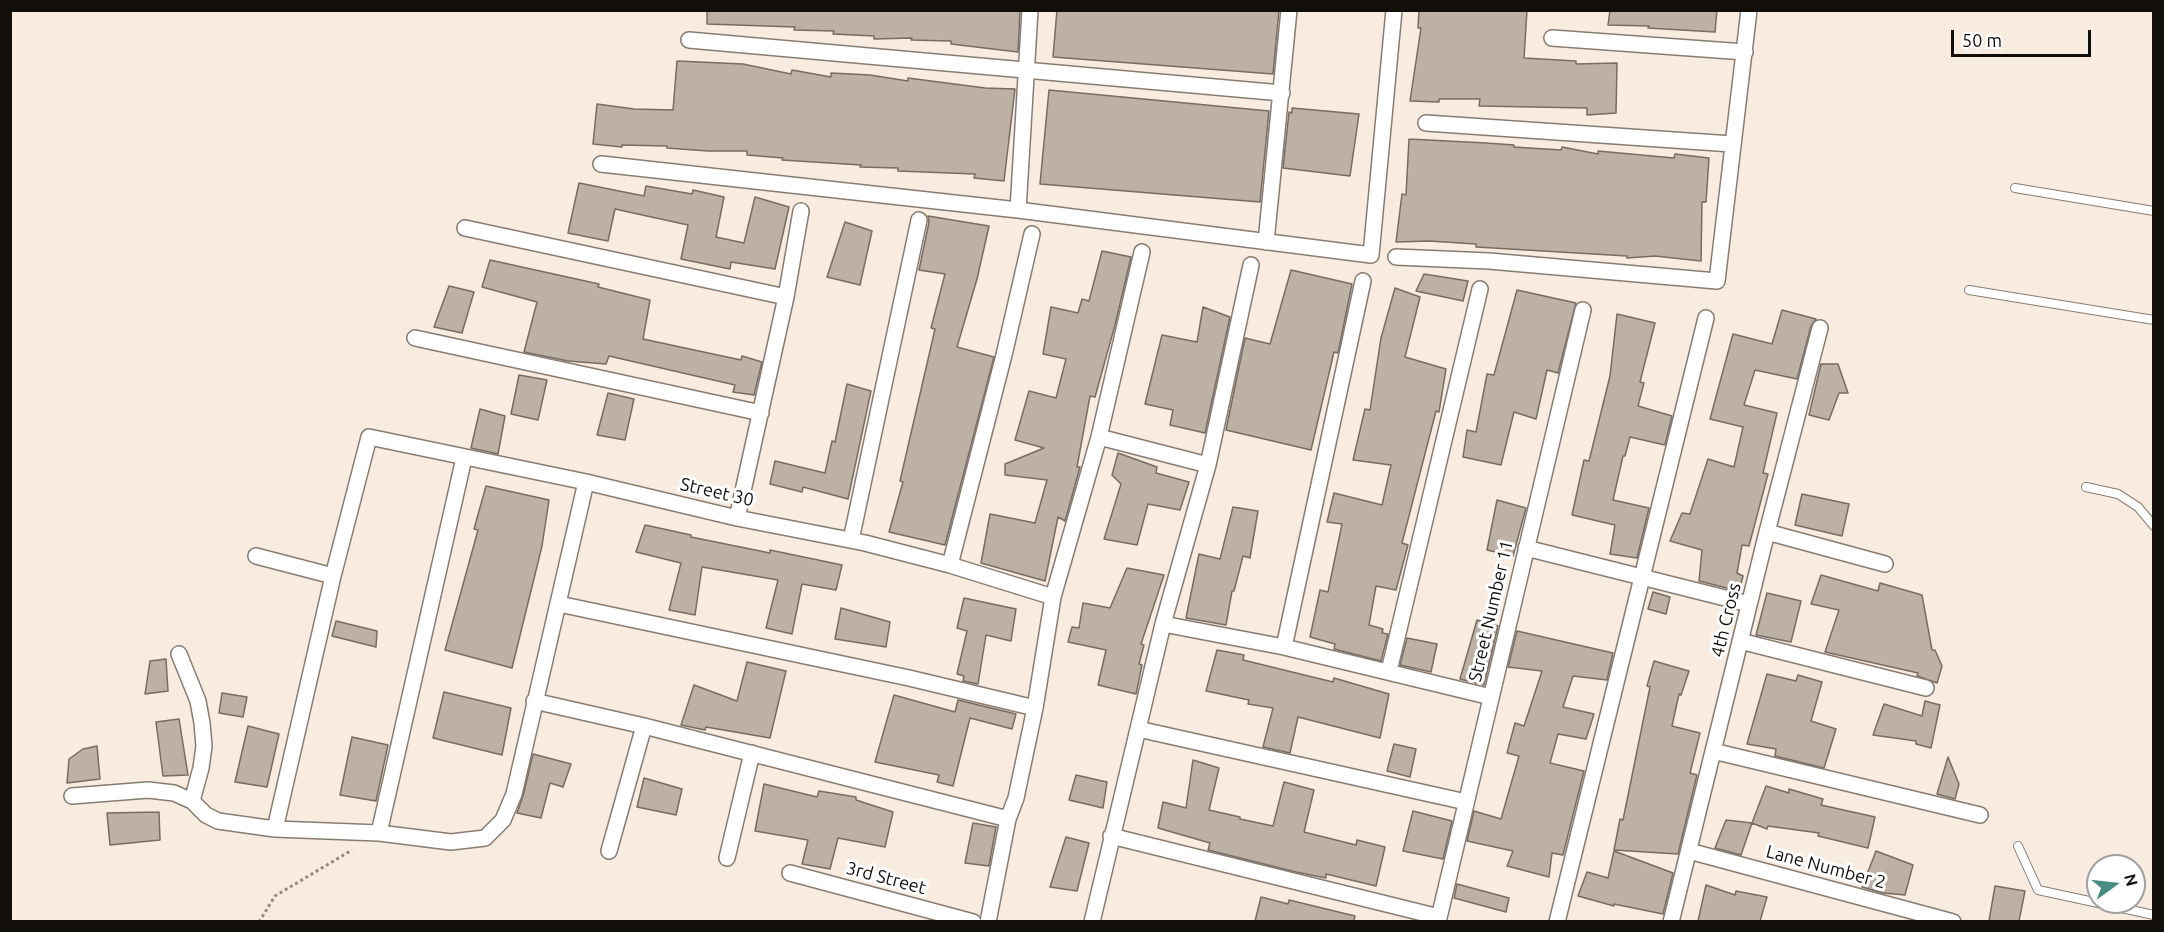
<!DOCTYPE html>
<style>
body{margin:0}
#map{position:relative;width:2164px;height:932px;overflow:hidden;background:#f8ebdf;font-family:Ubuntu,sans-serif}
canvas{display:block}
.frame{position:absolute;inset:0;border:12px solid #120e0a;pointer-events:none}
.north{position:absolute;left:2086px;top:854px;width:60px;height:60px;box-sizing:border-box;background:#fff;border:2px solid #a09f9d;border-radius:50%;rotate:75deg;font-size:16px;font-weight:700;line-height:24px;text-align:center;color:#120e0a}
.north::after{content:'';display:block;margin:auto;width:21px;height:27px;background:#488d82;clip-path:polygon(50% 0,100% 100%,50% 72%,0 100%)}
.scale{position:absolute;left:1951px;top:30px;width:140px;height:27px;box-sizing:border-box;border:3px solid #120e0a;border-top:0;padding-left:8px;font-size:18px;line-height:21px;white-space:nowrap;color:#120e0a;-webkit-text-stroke:4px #fff;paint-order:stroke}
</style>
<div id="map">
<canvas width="2164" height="932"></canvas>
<div class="frame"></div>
<div class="north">N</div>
<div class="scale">50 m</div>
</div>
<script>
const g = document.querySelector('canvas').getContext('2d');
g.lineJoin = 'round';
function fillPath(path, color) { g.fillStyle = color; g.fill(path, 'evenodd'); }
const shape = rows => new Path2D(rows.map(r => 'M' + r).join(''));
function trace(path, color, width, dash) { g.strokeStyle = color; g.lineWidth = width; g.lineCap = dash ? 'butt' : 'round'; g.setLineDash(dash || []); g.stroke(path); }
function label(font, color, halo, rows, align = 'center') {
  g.font = font + ' Ubuntu,sans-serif'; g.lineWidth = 6; g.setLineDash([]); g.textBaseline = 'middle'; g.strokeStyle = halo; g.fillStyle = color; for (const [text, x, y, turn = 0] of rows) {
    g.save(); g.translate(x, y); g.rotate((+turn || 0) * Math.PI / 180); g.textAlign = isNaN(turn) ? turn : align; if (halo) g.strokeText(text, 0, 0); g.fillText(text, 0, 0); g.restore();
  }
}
const building = shape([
 [707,10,1015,10,1020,11,1018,52,951,44,951,41,911,40,912,38,874,39,874,36,833,34,834,31,794,30,795,27,707,24,707,10],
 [1057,10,1279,10,1273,74,1053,57,1057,10],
 [1419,10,1527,10,1524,58,1576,61,1576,64,1617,63,1616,113,1587,115,1587,108,1479,106,1480,99,1439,99,1439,102,1410,101,1421,28,1418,28,1419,10],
 [1610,10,1717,10,1715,32,1648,28,1649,26,1608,25,1610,10],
 [677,61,743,64,791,74,792,70,831,77,831,73,870,75,908,81,908,78,985,88,1015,89,1004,181,974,178,975,174,898,171,898,168,860,167,861,165,782,160,783,158,747,155,747,151,708,151,667,148,667,146,622,145,622,147,593,144,597,104,634,109,673,110,677,61],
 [1049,90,1269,111,1260,202,1040,184,1049,90],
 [1292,108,1359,114,1350,176,1283,168,1289,112,1292,113,1292,108],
 [1409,139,1486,143,1514,145,1514,147,1561,150,1562,147,1598,154,1598,151,1674,158,1675,154,1709,158,1706,202,1702,202,1701,261,1655,256,1627,258,1627,256,1476,247,1476,244,1429,241,1396,242,1402,194,1406,195,1409,139],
 [579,183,644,196,646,186,692,194,693,190,724,197,716,237,744,243,755,197,789,207,775,269,731,262,730,269,681,259,688,225,615,209,608,241,568,233,579,183],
 [928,216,989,226,977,279,957,347,994,357,945,545,889,532,903,482,900,481,935,329,931,328,945,274,919,270,929,222,928,216],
 [845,222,872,231,860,285,827,277,845,222],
 [1102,251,1131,257,1115,325,1095,397,1090,396,1077,467,1080,467,1065,521,1058,517,1045,581,981,563,990,514,1035,523,1047,480,1005,475,1005,464,1044,448,1015,440,1029,391,1056,398,1066,359,1043,354,1051,307,1078,313,1082,299,1089,301,1102,251],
 [490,260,599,284,598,287,650,300,643,339,741,360,742,356,762,362,754,395,733,392,735,385,609,356,606,364,568,361,524,352,537,302,482,287,490,260],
 [1291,270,1352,284,1338,353,1334,352,1311,450,1226,430,1245,338,1270,344,1291,270],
 [1424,274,1468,281,1463,301,1416,291,1424,274],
 [449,286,474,292,462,333,434,327,449,286],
 [1395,288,1420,297,1405,357,1446,369,1439,412,1436,411,1402,543,1408,545,1396,590,1376,586,1369,625,1383,629,1382,633,1388,634,1381,661,1334,649,1335,644,1310,637,1320,590,1328,592,1342,524,1327,522,1334,493,1382,505,1391,465,1353,460,1365,409,1370,410,1381,338,1395,288],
 [1517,290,1576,303,1558,373,1547,370,1536,419,1514,412,1501,465,1463,457,1467,430,1476,432,1487,374,1494,375,1517,290],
 [1203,307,1230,317,1205,433,1170,425,1173,410,1145,404,1162,335,1197,342,1203,307],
 [1782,310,1816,319,1811,326,1797,379,1755,370,1744,405,1777,413,1763,473,1768,474,1749,546,1742,545,1737,573,1743,576,1739,591,1699,581,1702,550,1670,541,1682,513,1690,514,1708,459,1734,467,1743,427,1710,419,1733,334,1772,344,1782,310],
 [1617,314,1655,323,1640,382,1644,383,1638,406,1672,416,1665,445,1630,437,1625,456,1623,456,1613,500,1649,508,1637,558,1610,554,1615,525,1572,515,1584,460,1589,461,1610,376,1617,314],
 [1821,364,1838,364,1848,393,1839,393,1829,420,1809,415,1821,364],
 [519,375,547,380,538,420,511,414,519,375],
 [847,384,871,391,848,499,803,487,802,492,770,484,775,461,825,473,832,441,835,442,847,384],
 [608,393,634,399,625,440,597,435,608,393],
 [480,409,505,416,498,454,471,448,480,409],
 [1118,453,1157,467,1156,473,1189,482,1180,510,1148,504,1137,545,1104,539,1121,484,1112,475,1118,453],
 [486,486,549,500,542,546,512,668,445,650,478,530,474,529,486,486],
 [1802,494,1849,504,1842,536,1795,525,1802,494],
 [1497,500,1526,508,1513,556,1487,550,1497,500],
 [1233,507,1258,511,1250,558,1243,556,1234,591,1232,591,1226,625,1186,618,1199,554,1220,559,1233,507],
 [645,525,691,535,691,537,770,553,770,550,842,565,836,590,802,584,792,634,766,628,778,580,702,567,695,615,669,610,681,563,636,552,645,525],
 [1127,568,1164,575,1141,644,1144,645,1139,664,1142,665,1136,694,1098,685,1106,650,1068,642,1072,627,1079,628,1083,603,1110,608,1127,568],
 [1821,575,1878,591,1880,583,1922,595,1932,650,1935,650,1942,666,1937,683,1917,676,1918,673,1825,652,1839,610,1811,604,1821,575],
 [1653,592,1670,597,1666,614,1648,609,1653,592],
 [1767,593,1801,601,1791,642,1756,635,1767,593],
 [964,598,1016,609,1011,641,986,635,978,684,963,681,964,676,957,674,967,631,957,628,964,598],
 [841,608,890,622,886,647,835,639,841,608],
 [1477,620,1498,626,1484,685,1460,679,1477,620],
 [336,621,377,631,376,647,332,636,336,621],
 [1517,631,1613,653,1607,680,1573,676,1563,707,1594,714,1586,739,1558,734,1550,763,1584,771,1563,855,1552,853,1549,877,1507,866,1513,851,1467,841,1474,811,1501,819,1519,756,1507,753,1515,723,1524,726,1542,671,1508,667,1517,631],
 [1407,638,1437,644,1431,672,1400,665,1407,638],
 [1217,650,1244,655,1243,660,1333,682,1334,678,1389,694,1380,738,1298,717,1290,753,1263,747,1273,708,1248,704,1249,700,1206,691,1217,650],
 [166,659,168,691,145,694,150,661,166,659],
 [1654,661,1689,671,1681,695,1679,694,1672,726,1700,733,1690,773,1697,775,1678,854,1614,850,1620,819,1623,820,1650,687,1647,686,1654,661],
 [747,662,786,671,770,738,706,727,705,730,681,725,694,685,737,701,747,662],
 [1767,674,1796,681,1798,675,1822,682,1811,721,1836,729,1824,768,1775,756,1776,749,1747,744,1767,674],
 [444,692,511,708,502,755,433,738,444,692],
 [222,693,247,697,243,717,219,713,222,693],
 [894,695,955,712,958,700,1016,714,1012,729,970,718,953,786,937,782,939,775,875,762,894,695],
 [1925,701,1940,705,1931,748,1916,744,1916,741,1873,735,1884,704,1922,716,1925,701],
 [179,719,188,775,163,776,156,722,179,719],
 [248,726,279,734,267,787,235,782,248,726],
 [352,737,388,745,376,801,340,795,352,737],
 [1394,744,1416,749,1410,777,1387,771,1394,744],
 [97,746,100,779,67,783,69,759,83,749,97,746],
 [533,754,571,764,563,787,550,783,541,818,517,813,523,796,533,754],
 [1948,757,1959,784,1955,799,1937,794,1948,757],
 [1193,760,1219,768,1209,810,1240,817,1240,819,1273,826,1284,782,1314,790,1304,832,1356,845,1357,840,1385,847,1376,886,1326,874,1326,878,1296,872,1208,850,1210,843,1158,828,1163,802,1186,808,1193,760],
 [1076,775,1107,782,1103,808,1069,800,1076,775],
 [644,778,682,789,676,815,637,807,644,778],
 [764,784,817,797,819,791,856,797,856,800,893,812,885,847,838,838,830,869,802,864,808,840,755,831,764,784],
 [1766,786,1789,793,1789,789,1823,799,1821,805,1875,817,1868,848,1818,836,1819,833,1768,826,1767,829,1752,823,1766,786],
 [1413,811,1452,821,1443,859,1403,851,1413,811],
 [159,812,160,840,110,845,107,813,159,812],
 [1726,820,1752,823,1741,855,1715,848,1726,820],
 [973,823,996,827,989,866,965,863,973,823],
 [1066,837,1089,843,1077,891,1050,887,1066,837],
 [1614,851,1673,873,1663,914,1614,904,1614,906,1578,896,1587,872,1608,878,1614,851],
 [1876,851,1913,865,1905,895,1883,893,1862,887,1876,851],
 [1457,884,1509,898,1506,912,1454,898,1457,884],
 [1706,885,1735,895,1736,891,1767,897,1760,921,1698,921,1706,885],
 [1995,886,2025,891,2019,921,1989,921,1995,886],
 [1261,897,1288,904,1289,900,1355,916,1354,921,1255,921,1261,897]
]);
const path = shape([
 [259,922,275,896,352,850]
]);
const service = shape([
 [2015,188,2154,211],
 [1969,290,2154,320],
 [2086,487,2118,494,2138,507,2154,526],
 [2018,846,2038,890,2154,915]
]);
const minor = shape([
 [1552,38,1745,52],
 [689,40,1282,93],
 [1426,123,1732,144],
 [601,164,1018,210,1371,255,1394,10],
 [1018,210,1030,10],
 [465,228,786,297],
 [1266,242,1289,10],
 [1396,257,1489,261,1717,281,1749,10],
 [415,338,761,413],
 [1099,437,1142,252],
 [737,518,786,297,801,211],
 [1767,532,1885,564],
 [851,540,919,220],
 [1526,548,1749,604],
 [256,556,333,576],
 [950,565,1004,355,1032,234],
 [559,604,909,678,1035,708],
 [1163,624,1284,647,1491,697],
 [1740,641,1926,688],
 [1284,647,1363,281],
 [179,654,198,701,202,723,204,746,201,768,192,801],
 [1389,671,1480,289],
 [534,701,644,726,1008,819,1016,798,1035,708,1053,597,1099,437,1208,465],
 [1138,729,1466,802],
 [1713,751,1980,815],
 [72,796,148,790,174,793,192,801,206,815,218,821,275,829,379,833,451,842,485,838,503,820,514,794,586,482],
 [275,829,333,576,369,437,586,482,737,518,865,543,950,565,1053,597],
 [379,833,464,458],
 [1111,836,1439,917],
 [609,851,644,726],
 [1689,851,1953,922],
 [727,858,752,753],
 [790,873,973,922],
 [988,922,1008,819],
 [1092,922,1163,624,1208,465,1251,265],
 [1438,922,1583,310],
 [1557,922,1706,318],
 [1671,922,1767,532,1820,328]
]);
const streetNames = [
 ["Street 30",717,492,13],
 ["Street Number 11",1491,611,-77],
 ["4th Cross",1726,620,-76],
 ["Lane Number 2",1826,867,15],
 ["3rd Street",886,878,15]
];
fillPath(building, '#bdb1a6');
trace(building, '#776c62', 1.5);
trace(service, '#887c72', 10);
trace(minor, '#887c72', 18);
trace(path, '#938a82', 3, [3, 3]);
trace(service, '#fff', 8);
trace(minor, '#fff', 15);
label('18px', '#120e0a', '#fff', streetNames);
</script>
